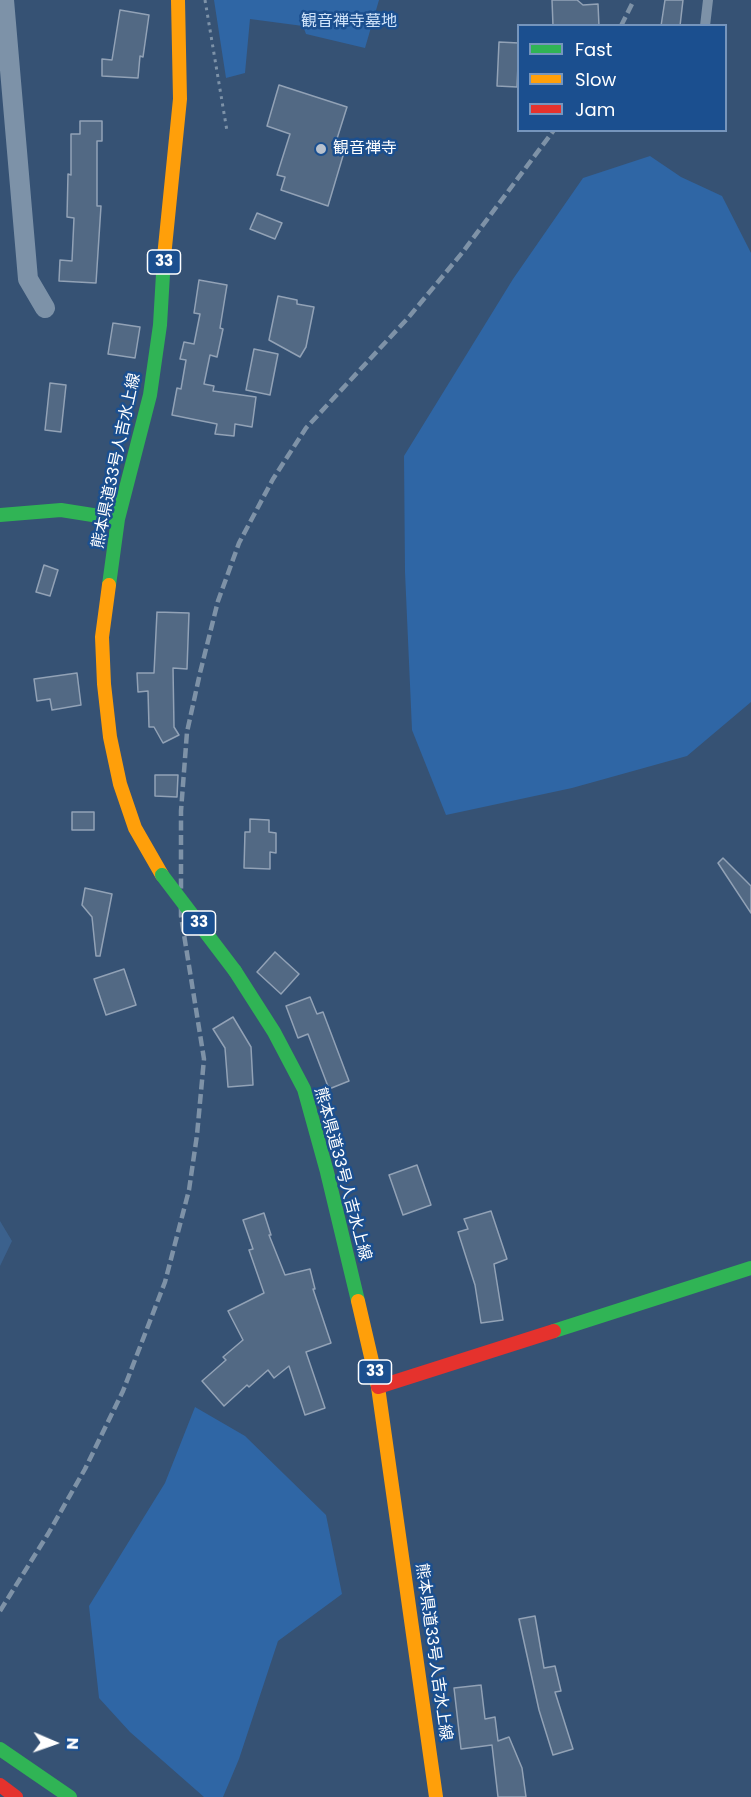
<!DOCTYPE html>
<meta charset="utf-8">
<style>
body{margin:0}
#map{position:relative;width:751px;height:1797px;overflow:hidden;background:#365274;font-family:Poppins,sans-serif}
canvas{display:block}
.legend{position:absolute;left:517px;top:24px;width:210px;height:108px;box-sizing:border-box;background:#1b4f8f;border:2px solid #7695bc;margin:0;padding:8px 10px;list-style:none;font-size:18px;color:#fff}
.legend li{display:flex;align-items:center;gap:12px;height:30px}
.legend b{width:30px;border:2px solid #7695bc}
.north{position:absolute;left:24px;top:1713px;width:60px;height:60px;-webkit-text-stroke:4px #1b4f8f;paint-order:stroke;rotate:92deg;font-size:16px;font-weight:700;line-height:24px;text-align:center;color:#fff}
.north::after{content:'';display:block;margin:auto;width:21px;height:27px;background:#fff;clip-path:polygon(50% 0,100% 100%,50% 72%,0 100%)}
</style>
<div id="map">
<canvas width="751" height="1797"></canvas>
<ul class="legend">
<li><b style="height:8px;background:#30b455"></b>Fast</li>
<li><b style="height:8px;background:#ff9f0a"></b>Slow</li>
<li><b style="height:8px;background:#e5322d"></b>Jam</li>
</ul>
<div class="north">N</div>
</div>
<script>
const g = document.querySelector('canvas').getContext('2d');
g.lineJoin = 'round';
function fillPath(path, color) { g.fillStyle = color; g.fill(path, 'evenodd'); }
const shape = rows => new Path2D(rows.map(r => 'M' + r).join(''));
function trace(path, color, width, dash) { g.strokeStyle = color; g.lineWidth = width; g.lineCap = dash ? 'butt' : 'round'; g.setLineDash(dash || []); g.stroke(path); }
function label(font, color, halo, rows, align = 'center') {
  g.font = font + ' Poppins,"Noto Sans JP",sans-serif'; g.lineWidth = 5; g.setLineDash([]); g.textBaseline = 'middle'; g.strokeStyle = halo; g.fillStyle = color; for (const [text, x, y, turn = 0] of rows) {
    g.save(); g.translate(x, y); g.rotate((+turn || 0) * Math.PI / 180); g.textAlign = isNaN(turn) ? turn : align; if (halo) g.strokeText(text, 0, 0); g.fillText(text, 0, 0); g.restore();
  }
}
const green = shape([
 [214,0,379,0,365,48,306,34,303,26,250,19,245,73,226,78],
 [650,156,681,177,722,196,751,253,751,702,687,756,572,788,446,815,412,730,405,572,404,456,513,279,583,178],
 [195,1407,245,1436,326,1515,342,1594,278,1641,239,1759,223,1797,204,1797,130,1732,99,1698,89,1606,165,1483]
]);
const water = shape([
 [0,1221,12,1241,0,1266]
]);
const building = shape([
 [552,0,577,0,583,5,598,4,599,26,553,26,552,0],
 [665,0,683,0,680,26,661,26,665,0],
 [120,10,149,15,143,57,140,56,138,78,102,76,102,59,112,60,120,10],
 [499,42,519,43,517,87,497,86,499,42],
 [279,85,347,107,335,145,345,149,328,206,281,190,285,177,277,175,290,134,267,126,279,85],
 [80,121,102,121,102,141,97,141,97,206,101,206,96,283,59,281,60,260,72,261,74,218,67,217,68,174,71,175,71,134,80,134,80,121],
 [257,213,282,223,275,239,250,229,257,213],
 [199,280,227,285,220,328,223,329,217,357,210,355,204,384,214,386,213,391,256,397,252,427,235,424,234,436,215,434,217,424,172,415,177,388,181,389,186,360,180,359,184,342,194,344,200,314,194,313,199,280],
 [278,296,297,300,297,304,314,307,306,347,300,357,269,340,278,296],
 [113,323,140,327,135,358,108,354,113,323],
 [254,349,278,354,270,395,246,390,254,349],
 [50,383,66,385,61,432,45,430,50,383],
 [44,565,58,570,50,596,36,592,44,565],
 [157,612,189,613,187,669,173,668,174,727,179,735,163,743,154,727,149,727,148,691,138,692,137,673,154,673,157,612],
 [77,673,81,705,52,710,50,699,37,701,34,679,77,673],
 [155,775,178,775,177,797,155,796,155,775],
 [72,812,94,812,94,830,72,830,72,812],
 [250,819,269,820,269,832,276,833,276,853,270,852,270,869,244,868,245,832,250,832,250,819],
 [723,858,751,886,751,913,718,863,723,858],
 [85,888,112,894,100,956,96,956,92,917,82,905,85,888],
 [275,952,299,974,281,994,257,972,275,952],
 [124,969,136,1005,106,1015,94,979,124,969],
 [310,997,317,1014,323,1012,349,1081,329,1089,308,1034,298,1038,286,1006,310,997],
 [233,1017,251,1047,253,1085,228,1087,225,1048,213,1029,233,1017],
 [417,1165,431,1205,403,1215,389,1175,417,1165],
 [491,1211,507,1259,494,1264,503,1320,481,1323,475,1285,458,1232,468,1229,464,1219,491,1211],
 [264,1213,271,1235,269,1235,285,1275,310,1269,315,1289,313,1289,331,1343,306,1352,325,1408,305,1415,289,1366,274,1378,268,1370,249,1387,247,1385,224,1406,202,1381,226,1360,223,1357,243,1340,228,1311,264,1293,249,1250,253,1249,243,1220,264,1213],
 [535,1616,544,1668,555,1666,561,1691,555,1692,573,1749,553,1755,539,1710,519,1619,535,1616],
 [481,1685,485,1719,495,1717,498,1741,509,1737,522,1768,526,1797,498,1797,492,1745,461,1749,454,1688,481,1685]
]);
const path = shape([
 [205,0,227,131]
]);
const lane = shape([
 [705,26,708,0]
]);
const street = shape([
 [4,0,28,279,45,308]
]);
const fast = shape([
 [0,515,61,510,118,519],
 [109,585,118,519,150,395,160,325,164,257],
 [235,971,274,1032,304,1089,327,1172,358,1301],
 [554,1331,751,1268],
 [0,1749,70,1797]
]);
const slow = shape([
 [164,257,180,99,178,0],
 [109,585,102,637,104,684,110,737,120,784,135,828,162,875],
 [358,1301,378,1387,436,1797]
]);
const jam = shape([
 [378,1387,554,1331],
 [0,1785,16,1797]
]);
const rail = shape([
 [621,26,634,0],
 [0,1611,48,1534,85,1469,123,1391,165,1282,189,1190,197,1135,204,1059,181,916,181,811,187,732,200,673,218,601,239,543,273,479,306,428,408,318,462,253,554,130]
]);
const fastBridge = shape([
 [162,875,235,971]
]);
const markers = [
 [321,149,6,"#b9c2ce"]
];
const shields = [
 [164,262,33],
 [199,923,33],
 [375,1372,33]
];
const shieldNames = [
 ["33",164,262],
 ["33",199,923],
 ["33",375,1372]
];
const parkNames = [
 ["観音禅寺墓地",349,22]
];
const poiNames = [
 ["観音禅寺",333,149]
];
const streetNames = [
 ["熊本県道33号人吉水上線",117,461,-78],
 ["熊本県道33号人吉水上線",342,1174,75],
 ["熊本県道33号人吉水上線",433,1652,82]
];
fillPath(green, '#2f66a5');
fillPath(water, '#3b618d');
fillPath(building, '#526984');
trace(building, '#92a2b6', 1.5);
trace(path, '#7d92a8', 3, [3, 4.5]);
trace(lane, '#7d92a8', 10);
trace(street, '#7d92a8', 20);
trace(fast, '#30b455', 14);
trace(slow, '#ff9f0a', 14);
trace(jam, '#e5322d', 14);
trace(rail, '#7e92a7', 4.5, [10, 4.5]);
trace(fastBridge, '#30b455', 14);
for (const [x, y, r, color] of markers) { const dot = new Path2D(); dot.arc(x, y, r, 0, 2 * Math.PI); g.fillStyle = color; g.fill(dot); trace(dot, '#1b4f8f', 2); }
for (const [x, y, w] of shields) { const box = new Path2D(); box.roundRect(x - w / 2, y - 12, w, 24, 4.5); g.fillStyle = '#1b4f8f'; g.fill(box); trace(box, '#fff', 1.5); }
label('bold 15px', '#fff', null, shieldNames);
label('16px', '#cfe3fa', '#1b4f8f', parkNames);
label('16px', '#fff', '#1b4f8f', poiNames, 'left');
label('16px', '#fff', '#1b4f8f', streetNames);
</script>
